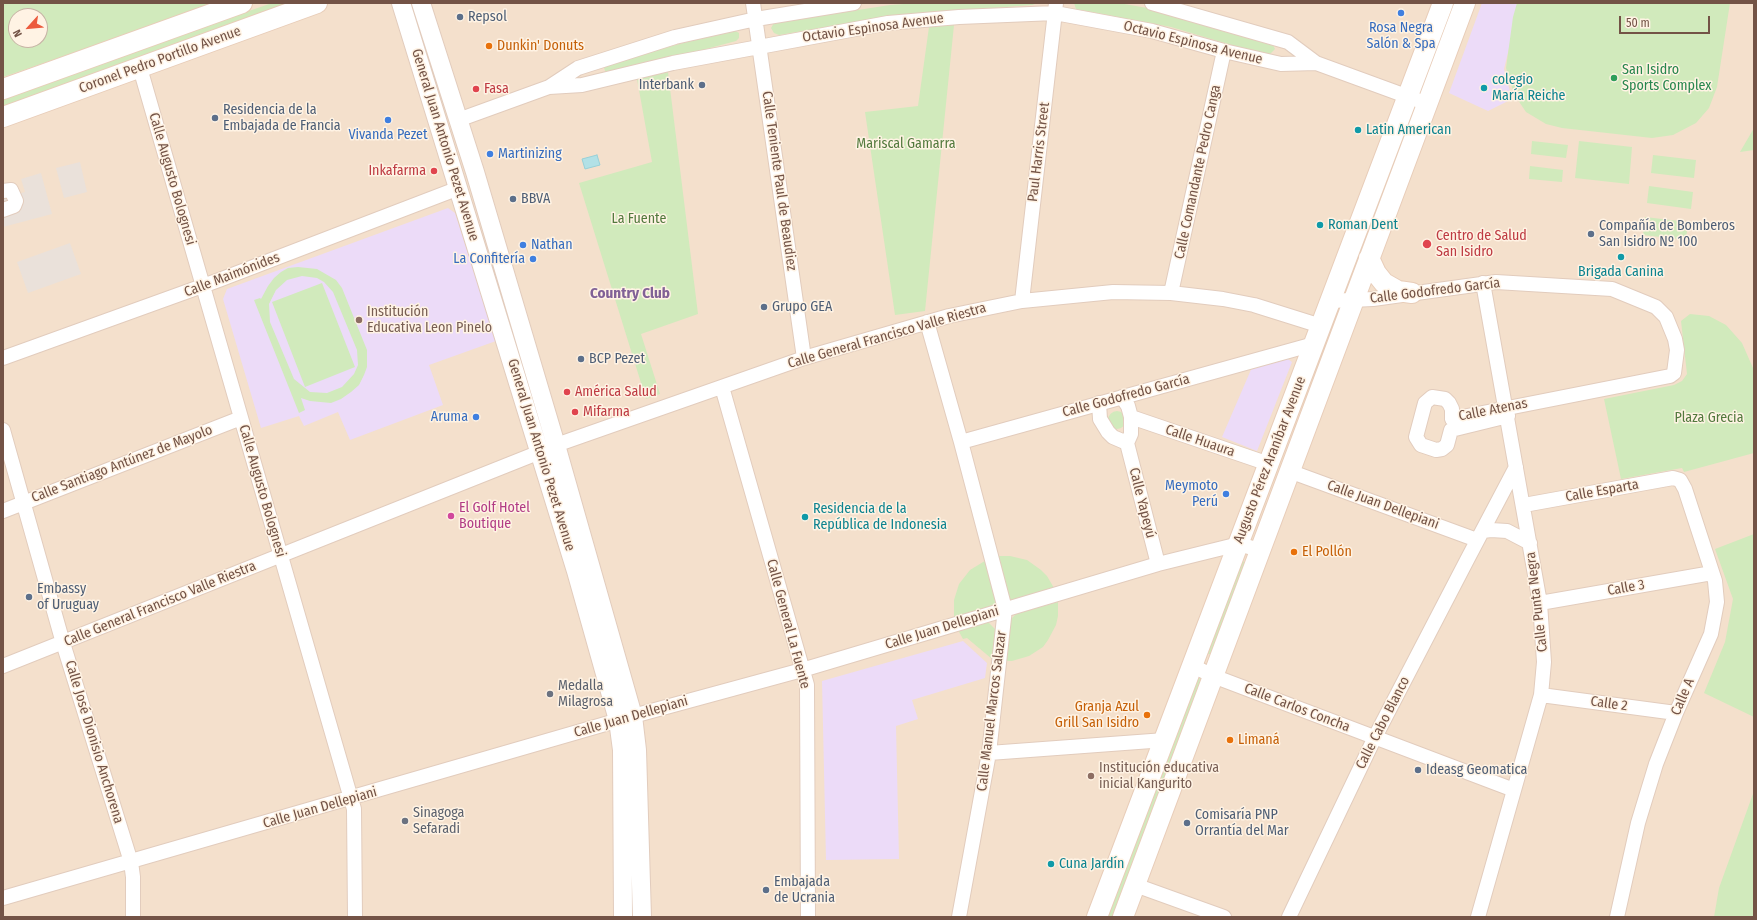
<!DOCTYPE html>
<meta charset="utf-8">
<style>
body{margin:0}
#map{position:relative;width:1757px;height:920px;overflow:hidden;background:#fdefdd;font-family:"Fira Sans Condensed",sans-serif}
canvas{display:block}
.frame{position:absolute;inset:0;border:4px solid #735346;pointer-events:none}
.north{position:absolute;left:8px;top:8px;width:40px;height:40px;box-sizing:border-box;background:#fff3e4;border:1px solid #c7b3a5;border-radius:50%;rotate:243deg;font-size:11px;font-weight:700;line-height:16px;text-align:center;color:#735346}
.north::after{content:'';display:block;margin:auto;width:14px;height:18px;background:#ec5b3d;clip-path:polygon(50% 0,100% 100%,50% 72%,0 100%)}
.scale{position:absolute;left:1619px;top:16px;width:91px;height:18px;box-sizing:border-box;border:2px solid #735346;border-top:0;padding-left:5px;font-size:12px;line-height:14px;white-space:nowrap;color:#735346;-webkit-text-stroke:3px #fff3e4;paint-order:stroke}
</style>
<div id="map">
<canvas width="1757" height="920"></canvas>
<div class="frame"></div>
<div class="north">N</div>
<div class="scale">50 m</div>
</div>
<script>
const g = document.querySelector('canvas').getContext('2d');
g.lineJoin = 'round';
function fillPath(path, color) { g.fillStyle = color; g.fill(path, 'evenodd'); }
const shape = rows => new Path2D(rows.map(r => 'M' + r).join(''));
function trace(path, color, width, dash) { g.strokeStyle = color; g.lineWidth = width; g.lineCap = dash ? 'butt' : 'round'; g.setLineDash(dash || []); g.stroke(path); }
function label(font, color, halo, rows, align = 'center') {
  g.font = font + ' "Fira Sans Condensed",sans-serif'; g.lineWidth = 3; g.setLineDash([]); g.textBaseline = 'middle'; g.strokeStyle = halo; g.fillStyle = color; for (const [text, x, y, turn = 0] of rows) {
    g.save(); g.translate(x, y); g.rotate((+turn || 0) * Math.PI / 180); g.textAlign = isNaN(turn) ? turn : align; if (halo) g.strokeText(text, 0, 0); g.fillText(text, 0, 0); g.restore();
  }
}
const residential = shape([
 [3,3,1754,3,1754,843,1730,917,3,917],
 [16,16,40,16,40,40,16,40]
]);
const industrial = shape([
 [80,162,87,192,64,198,56,168],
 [41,173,52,214,3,227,3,198,25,192,21,179],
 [70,243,81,274,28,293,17,262]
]);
const education = shape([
 [1482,3,1520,3,1504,69,1512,99,1488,111,1449,93],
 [448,208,455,213,496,341,429,365,443,405,350,440,338,412,304,426,299,416,261,428,223,299,227,289],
 [1285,357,1292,362,1257,451,1222,437,1253,365],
 [963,641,987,663,985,678,912,700,918,719,896,726,899,859,826,860,822,681]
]);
const green = shape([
 [3,3,219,3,3,77],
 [16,16,40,16,40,40,16,40],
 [272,3,302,3,3,107,3,96],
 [918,3,1038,3,1032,5,892,16,779,35,774,33,771,28,774,23,890,5],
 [1074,3,1119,3,1181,14,1272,43,1275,49,1268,56,1171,27,1076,9],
 [1517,3,1730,3,1717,87,1709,108,1696,123,1673,135,1652,138,1562,128,1546,124,1526,112,1514,94,1506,68,1513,17],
 [954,25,925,311,895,315,865,112,918,106,929,27],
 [732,29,739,33,739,38,736,41,612,74,606,73,604,68,609,64],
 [668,72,698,314,641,334,660,394,646,399,579,183,652,162,637,79],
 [1754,128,1754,150,1740,152],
 [1532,141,1568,145,1566,158,1531,154],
 [1579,141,1632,147,1629,184,1575,178],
 [1653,155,1696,160,1694,178,1651,173],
 [1530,166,1563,170,1562,182,1529,179],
 [1649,186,1693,192,1691,209,1647,203],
 [1645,217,1688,222,1686,240,1643,235],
 [298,267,317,269,336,280,342,288,367,350,367,367,364,375,359,385,351,392,341,399,331,403,310,401,301,398,305,410,299,413,254,300,260,298,261,299,268,286,274,278,281,272,288,268],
 [302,276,317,278,324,282,333,292,357,350,358,365,354,374,342,387,327,393,310,392,294,379,270,322,269,304,276,290,287,280],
 [322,283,355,367,305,387,272,302],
 [1690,314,1709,316,1726,325,1742,343,1753,368,1754,453,1684,472,1682,468,1621,479,1604,399,1674,385,1682,381,1687,374,1681,321],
 '1108 420a9 9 0 1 1 18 0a9 9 0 1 1-18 0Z',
 [1754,534,1754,717,1704,693,1725,642,1733,599,1715,549],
 [997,556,1010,556,1027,560,1041,570,1047,576,1054,588,1009,601],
 [988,559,1000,605,954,618,954,600,959,584,970,570],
 [1239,559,1248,564,1214,655,1204,653],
 [1058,602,1058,616,1056,625,1048,640,1043,647,1029,656,1012,661,1004,661,1010,620,1017,613],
 [988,622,996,630,992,659,967,638,963,639,958,630],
 [1196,674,1202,677,1203,684,1116,917,1104,917],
 [1754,791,1754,917,1714,917,1719,888]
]);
const water = shape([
 [597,155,600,165,585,169,582,159,597,155]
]);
const minor = shape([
 [753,3,804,358],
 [1152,3,1288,42,1316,63,1428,104],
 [140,68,354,809,355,917],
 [549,87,578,68,675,37,756,19,854,3],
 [458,120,549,87,582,85,673,63,888,23,959,17,1055,13,1152,31,1224,51,1281,64,1316,63],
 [3,191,11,190,16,201,14,206,3,210],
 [1171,293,1224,51],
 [1022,301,1056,3],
 [1330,301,1373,299,1496,282,1612,289,1656,307,1666,317,1675,339,1677,350,1674,373,1670,376,1452,419,1452,409,1449,403,1445,399,1432,397,1425,403,1416,437,1421,445,1436,450,1442,449,1447,445,1451,430,1508,416],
 [927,322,961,442,1005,609,989,753,959,917],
 [3,358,219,280,459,188],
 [722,387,807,685,808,917],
 [1122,397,1128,406,1131,417,1131,434,1127,443,1158,564],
 [1099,403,1100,419,1108,432,1113,437,1127,443],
 [1131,417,1269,464],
 [3,430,63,643,131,862,133,877,133,917],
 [961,442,1314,344],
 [556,445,804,358,949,316,1022,301,1113,292,1171,293,1223,299,1254,305,1321,326],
 [1289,471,1477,540],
 [1524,505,1673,478,1680,480,1685,489,1715,581,1717,602,1711,634,1676,713,1656,764,1638,823,1617,917],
 [3,511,241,418],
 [1483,531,1491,530,1507,531,1530,543],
 [1540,603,1712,573],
 [3,666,540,452],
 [1193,666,1213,676,1514,790],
 [1541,695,1676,713],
 [989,753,1165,740],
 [1135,885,1224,917],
 [3,898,633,716,802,670,1158,564,1239,544,1259,550],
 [1289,917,1375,737,1467,560,1516,467],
 [1478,917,1541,695,1544,662,1540,603,1483,283]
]);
const tertiary = shape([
 [401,3,576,571,618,720,622,750,623,917],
 [421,3,475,172,556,445,633,716,637,750,642,917]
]);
const secondary = shape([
 [3,89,242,3],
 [3,117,317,3],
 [1369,258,1376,273,1384,283,1398,291,1412,293],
 [1097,917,1443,3],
 [1123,917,1465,3]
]);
const markers = [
 [1401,13,4,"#3f7fe0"],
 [460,17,4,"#5c6f8a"],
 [489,46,4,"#e8710a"],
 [1614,78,4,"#2e9e5b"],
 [702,85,4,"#5c6f8a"],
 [1484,88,4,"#0f9aa8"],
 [476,89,4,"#e0444e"],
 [215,118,4,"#5c6f8a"],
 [388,120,4,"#3f7fe0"],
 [1358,130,4,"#0f9aa8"],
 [490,154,4,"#3f7fe0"],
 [434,171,4,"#e0444e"],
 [513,199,4,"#5c6f8a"],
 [1320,225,4,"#0f9aa8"],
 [1591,234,4,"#5c6f8a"],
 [1427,244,5,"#e0444e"],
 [523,245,4,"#3f7fe0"],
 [1621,257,4,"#0f9aa8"],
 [533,259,4,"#3f7fe0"],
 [764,307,4,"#5c6f8a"],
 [359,320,4,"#8d6e63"],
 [581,359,4,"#5c6f8a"],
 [567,392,4,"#e0444e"],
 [575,412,4,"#e0444e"],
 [476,417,4,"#3f7fe0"],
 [1226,494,4,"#3f7fe0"],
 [451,516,4,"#d1479c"],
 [805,517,4,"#0f9aa8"],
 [1294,552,4,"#e8710a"],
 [29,597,4,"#5c6f8a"],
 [550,694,4,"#6b7280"],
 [1147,715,4,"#e8710a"],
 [1230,740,4,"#e8710a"],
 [1418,770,4,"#5c6f8a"],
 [1091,776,4,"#8d6e63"],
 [405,821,4,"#6b7280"],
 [1187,823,4,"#5c6f8a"],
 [1051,864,4,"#0f9aa8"],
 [766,890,4,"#5c6f8a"]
];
const serviceNames = [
 ["Repsol",468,17],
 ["Interbank",694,85,"right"],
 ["Residencia de la",223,110],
 ["Embajada de Francia",223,126],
 ["BBVA",521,199],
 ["Compañía de Bomberos",1599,226],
 ["San Isidro Nº 100",1599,242],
 ["Grupo GEA",772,307],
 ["BCP Pezet",589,359],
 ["Embassy",37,589],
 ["of Uruguay",37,605],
 ["Ideasg Geomatica",1426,770],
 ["Comisaría PNP",1195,815],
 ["Orrantía del Mar",1195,831],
 ["Embajada",774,882],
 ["de Ucrania",774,898]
];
const streetNames = [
 ["Octavio Espinosa Avenue",873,28,-8],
 ["Octavio Espinosa Avenue",1193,43,14],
 ["Coronel Pedro Portillo Avenue",160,60,-20],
 ["General Juan Antonio Pezet Avenue",445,145,73],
 ["Paul Harris Street",1039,152,-83],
 ["Calle Comandante Pedro Canga",1198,172,-78],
 ["Calle Augusto Bolognesi",172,179,74],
 ["Calle Teniente Paul de Beaudiez",779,181,82],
 ["Calle Maimónides",232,275,-21],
 ["Calle Godofredo García",1435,291,-7],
 ["Calle General Francisco Valle Riestra",887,336,-16],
 ["Calle Godofredo García",1126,396,-15],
 ["Calle Atenas",1493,410,-11],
 ["Calle Huaura",1200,441,19],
 ["General Juan Antonio Pezet Avenue",541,455,73],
 ["Augusto Pérez Araníbar Avenue",1270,460,-69],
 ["Calle Santiago Antúnez de Mayolo",122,464,-21],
 ["Calle Augusto Bolognesi",262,491,74],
 ["Calle Esparta",1602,491,-10],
 ["Calle Yapeyú",1142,503,76],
 ["Calle Juan Dellepiani",1383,505,20],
 ["Calle 3",1626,588,-10],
 ["Calle Punta Negra",1537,602,-97],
 ["Calle General Francisco Valle Riestra",160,604,-22],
 ["Calle General La Fuente",788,624,75],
 ["Calle Juan Dellepiani",942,628,-17],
 ["Calle A",1683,697,-67],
 ["Calle 2",1609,704,8],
 ["Calle Carlos Concha",1297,708,21],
 ["Calle Manuel Marcos Salazar",992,711,-83],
 ["Calle Juan Dellepiani",631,717,-16],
 ["Calle Cabo Blanco",1383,723,-63],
 ["Calle José Dionisio Anchorena",94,742,73],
 ["Calle Juan Dellepiani",320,808,-16]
];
const shopNames = [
 ["Rosa Negra",1401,28,"center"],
 ["Salón & Spa",1401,44,"center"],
 ["Vivanda Pezet",388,135,"center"],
 ["Martinizing",498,154,"left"],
 ["Nathan",531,245,"left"],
 ["La Confitería",525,259],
 ["Aruma",468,417],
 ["Meymoto",1218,486],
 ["Perú",1218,502]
];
const foodNames = [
 ["Dunkin' Donuts",497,46],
 ["El Pollón",1302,552],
 ["Granja Azul",1139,707,"right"],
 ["Grill San Isidro",1139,723,"right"],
 ["Limaná",1238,740]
];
const leisureNames = [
 ["San Isidro",1622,70],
 ["Sports Complex",1622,86]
];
const cultureNames = [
 ["colegio",1492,80],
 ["María Reiche",1492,96],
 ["Latin American",1366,130],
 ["Roman Dent",1328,225],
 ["Brigada Canina",1621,272,"center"],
 ["Residencia de la",813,509],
 ["República de Indonesia",813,525],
 ["Cuna Jardín",1059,864]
];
const healthNames = [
 ["Fasa",484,89],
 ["Inkafarma",426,171,"right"],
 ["Centro de Salud",1436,236],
 ["San Isidro",1436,252],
 ["América Salud",575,392],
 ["Mifarma",583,412]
];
const parkNames = [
 ["Mariscal Gamarra",906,144],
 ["La Fuente",639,219],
 ["Plaza Grecia",1709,418]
];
const educationNames = [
 ["Institución",367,312],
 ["Educativa Leon Pinelo",367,328],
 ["Institución educativa",1099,768],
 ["inicial Kangurito",1099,784]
];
const hotelNames = [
 ["El Golf Hotel",459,508],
 ["Boutique",459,524]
];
const worshipNames = [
 ["Medalla",558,686],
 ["Milagrosa",558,702],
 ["Sinagoga",413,813],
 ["Sefaradi",413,829]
];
const neighbourhoodNames = [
 ["Country Club",630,294]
];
fillPath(residential, '#f4e0cc');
fillPath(industrial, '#eae1da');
fillPath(education, '#ecdbf8');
fillPath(green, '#d1eabc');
fillPath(water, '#b2e1e6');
trace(water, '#98d1d8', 1);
trace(minor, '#e2ccbd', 16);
trace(tertiary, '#e2ccbd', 20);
trace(secondary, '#e8cdb9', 22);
trace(minor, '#fff', 14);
trace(tertiary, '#fff', 18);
trace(secondary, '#fff', 20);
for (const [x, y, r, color] of markers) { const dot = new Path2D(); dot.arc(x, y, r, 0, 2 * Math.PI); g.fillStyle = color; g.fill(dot); trace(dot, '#fff3e4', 1.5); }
label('14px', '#4e5e75', '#fff3e4', serviceNames, 'left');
label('14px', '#735346', '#fff3e4', streetNames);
label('14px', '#366cbe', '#fff3e4', shopNames, 'right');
label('14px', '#c56008', '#fff3e4', foodNames, 'left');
label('14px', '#27864d', '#fff3e4', leisureNames, 'left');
label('14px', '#0d838f', '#fff3e4', cultureNames, 'left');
label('14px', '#be3a42', '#fff3e4', healthNames, 'left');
label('14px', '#52793d', '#fff3e4', parkNames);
label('14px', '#785e54', '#fff3e4', educationNames, 'left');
label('14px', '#b23c85', '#fff3e4', hotelNames, 'left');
label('14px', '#5b616d', '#fff3e4', worshipNames, 'left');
label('bold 15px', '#816196', '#fff3e4', neighbourhoodNames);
</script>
